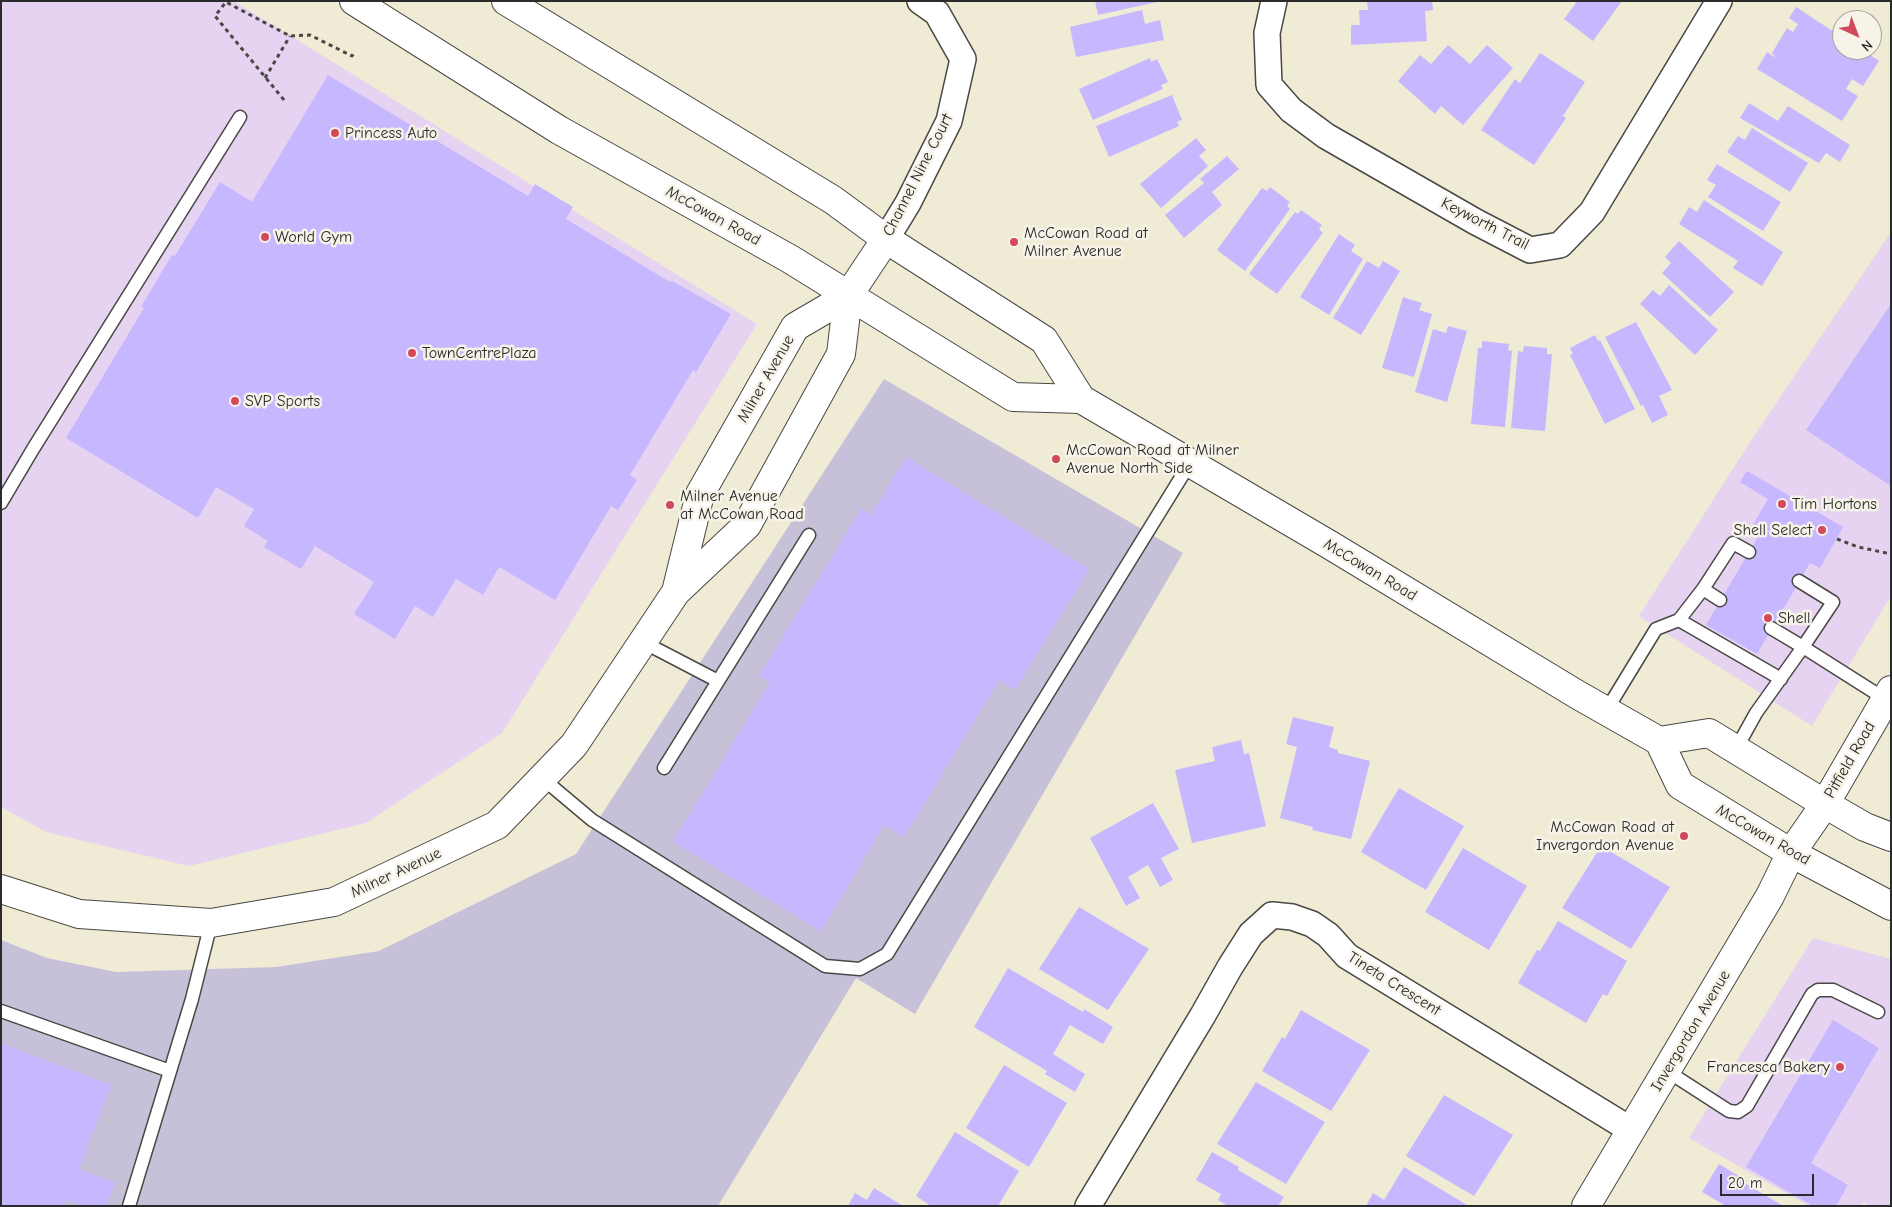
<!DOCTYPE html>
<style>
body{margin:0}
#map{position:relative;width:1892px;height:1207px;overflow:hidden;background:#f0ebd5;font-family:"Comic Neue",sans-serif}
canvas{display:block}
.frame{position:absolute;inset:0;border:2px solid #2b2b2b;pointer-events:none}
.north{position:absolute;left:1832px;top:10px;width:50px;height:50px;box-sizing:border-box;background:#f7f3e8;border:1px solid #a5a39c;border-radius:50%;rotate:137deg;font-size:14px;font-weight:700;line-height:20px;text-align:center;color:#2b2b2b}
.north::after{content:'';display:block;margin:auto;width:18px;height:22px;background:#d1495b;clip-path:polygon(50% 0,100% 100%,50% 72%,0 100%)}
.scale{position:absolute;left:1720px;top:1174px;width:94px;height:22px;box-sizing:border-box;border:2px solid #2b2b2b;border-top:0;padding-left:6px;font-size:15px;line-height:18px;white-space:nowrap;color:#2b2b2b;-webkit-text-stroke:4px #f7f3e8;paint-order:stroke}
</style>
<div id="map">
<canvas width="1892" height="1207"></canvas>
<div class="frame"></div>
<div class="north">N</div>
<div class="scale">20 m</div>
</div>
<script>
const g = document.querySelector('canvas').getContext('2d');
g.lineJoin = 'round';
function fillPath(path, color) { g.fillStyle = color; g.fill(path, 'evenodd'); }
const shape = rows => new Path2D(rows.map(r => 'M' + r).join(''));
function trace(path, color, width, dash) { g.strokeStyle = color; g.lineWidth = width; g.lineCap = dash ? 'butt' : 'round'; g.setLineDash(dash || []); g.stroke(path); }
function label(font, color, halo, rows, align = 'center') {
  g.font = font + ' "Comic Neue",sans-serif'; g.lineWidth = 5; g.setLineDash([]); g.textBaseline = 'middle'; g.strokeStyle = halo; g.fillStyle = color; for (const [text, x, y, turn = 0] of rows) {
    g.save(); g.translate(x, y); g.rotate((+turn || 0) * Math.PI / 180); g.textAlign = isNaN(turn) ? turn : align; if (halo) g.strokeText(text, 0, 0); g.fillText(text, 0, 0); g.restore();
  }
}
const built = shape([
 [1,1,234,1,757,324,502,733,366,823,189,866,46,832,1,807],
 [1891,232,1891,596,1812,726,1639,616,1752,439],
 [1813,938,1891,959,1891,1206,1869,1206,1864,1202,1861,1206,1809,1206,1689,1138]
]);
const industrial = shape([
 [884,379,1183,553,915,1014,856,978,718,1206,1,1206,1,940,47,958,116,972,276,967,379,951,576,854]
]);
const building = shape([
 [1095,1,1157,1,1157,2,1098,15],
 [1367,1,1432,1,1433,10,1425,11,1427,41,1351,45,1351,25,1360,25,1359,10,1368,10],
 [1573,1,1622,1,1593,41,1564,19,1576,3],
 [1796,7,1842,37,1842,50,1863,50,1879,61,1863,86,1852,79,1846,89,1858,96,1842,121,1757,69,1767,52,1776,58,1772,53,1787,28,1793,32,1798,24,1789,18],
 [1142,10,1145,24,1160,20,1164,40,1076,57,1070,27],
 [1448,45,1470,64,1487,45,1513,68,1463,125,1441,106,1435,114,1398,81,1420,55,1431,64],
 [1540,53,1585,82,1563,116,1566,118,1534,165,1481,130,1515,79,1520,83],
 [1150,58,1151,62,1157,59,1168,82,1161,85,1163,89,1093,120,1079,89],
 [328,75,528,196,535,184,573,207,566,219,670,282,672,281,731,314,696,372,693,370,630,475,637,480,618,510,611,506,555,600,499,567,483,595,456,579,433,617,415,606,395,639,354,614,374,582,315,546,301,569,264,547,268,541,244,526,254,509,216,487,198,518,66,438,144,308,141,307,172,255,175,256,220,182,252,202],
 [1172,95,1182,120,1177,122,1179,126,1109,157,1096,126],
 [1749,103,1778,121,1788,106,1850,145,1840,162,1826,153,1819,163,1740,118],
 [1752,128,1808,163,1790,192,1727,152,1738,136,1745,140],
 [1196,138,1206,150,1199,156,1208,166,1161,208,1140,184],
 [1227,156,1239,169,1212,192,1222,205,1184,238,1165,215,1204,183,1200,179],
 [1717,164,1781,202,1763,231,1708,197,1716,185,1707,180],
 [1270,187,1290,202,1287,206,1290,209,1245,271,1217,250,1262,188,1267,191],
 [1704,200,1783,252,1762,286,1733,268,1738,261,1679,224,1689,207,1697,212],
 [1301,210,1322,225,1319,229,1323,233,1277,294,1249,274,1295,212,1298,214],
 [1339,234,1355,245,1351,251,1363,259,1329,315,1300,297],
 [1679,241,1734,292,1710,317,1662,273,1671,263,1665,257],
 [1367,261,1379,268,1383,261,1400,271,1361,335,1333,318],
 [1669,285,1718,330,1695,355,1640,304,1653,290,1660,296],
 [1403,297,1422,303,1419,310,1432,314,1414,377,1382,368],
 [1891,304,1891,486,1806,430],
 [1636,322,1672,390,1659,396,1668,415,1652,423,1643,405,1641,406,1605,337],
 [1448,326,1467,331,1447,402,1415,392,1433,329,1446,333],
 [1595,335,1598,341,1600,340,1635,409,1605,424,1570,355,1573,354,1570,348],
 [1482,341,1509,344,1508,350,1512,351,1505,427,1471,424,1478,348,1482,348],
 [1524,346,1547,348,1547,354,1552,354,1545,431,1511,428,1518,351,1523,352],
 [906,457,1089,569,1015,690,999,680,904,837,884,825,821,931,673,842,770,682,759,676,861,509,871,515],
 [1747,471,1843,527,1820,568,1810,563,1757,654,1706,625,1762,530,1753,525,1768,499,1740,482],
 [1293,717,1334,727,1329,747,1338,750,1338,753,1370,761,1351,839,1312,830,1313,827,1280,818,1297,747,1286,744],
 [1241,740,1244,754,1249,753,1266,826,1192,843,1175,770,1215,761,1212,747],
 [1399,788,1464,826,1426,890,1361,852],
 [1153,803,1179,849,1161,858,1173,880,1160,887,1148,865,1128,877,1140,898,1126,906,1090,838],
 [1601,846,1670,887,1631,949,1562,908],
 [1463,848,1527,886,1489,950,1425,912],
 [1079,907,1149,949,1108,1010,1039,969],
 [1558,921,1627,961,1607,996,1603,994,1586,1023,1518,983,1537,950,1540,951],
 [1008,968,1083,1012,1084,1009,1113,1027,1103,1044,1070,1025,1053,1054,1085,1074,1075,1092,1045,1074,1047,1071,974,1027],
 [1301,1010,1370,1050,1331,1111,1262,1071,1282,1037,1285,1039],
 [1833,1020,1879,1048,1811,1163,1848,1185,1836,1206,1813,1206,1746,1167],
 [1,1043,111,1085,79,1169,115,1183,106,1206,83,1206,67,1200,64,1206,1,1206],
 [1004,1065,1067,1103,1029,1167,966,1128],
 [1256,1082,1325,1122,1286,1184,1217,1144],
 [1444,1095,1513,1135,1474,1196,1406,1156],
 [955,1132,1019,1171,998,1206,931,1206,916,1196],
 [1212,1152,1239,1167,1238,1170,1284,1197,1278,1206,1228,1206,1218,1200,1221,1194,1196,1180],
 [1719,1164,1747,1181,1745,1183,1783,1206,1726,1206,1702,1192],
 [1404,1167,1467,1205,1467,1206,1366,1206,1373,1193,1384,1200],
 [874,1188,903,1206,848,1206,855,1193,867,1200]
]);
const path = shape([
 [265,78,290,36],
 [284,100,215,16,226,2,290,36,310,35,352,56,355,51],
 [1837,539,1858,547,1891,554]
]);
const service = shape([
 [1,503,33,449,240,117],
 [1703,589,1733,543,1749,552],
 [1720,600,1703,589,1679,620,1781,679],
 [1771,628,1803,647,1833,602,1799,581],
 [643,642,718,681],
 [1606,711,1656,629,1679,620],
 [1736,749,1756,713,1803,647,1885,699],
 [664,768,809,535],
 [542,778,592,820,825,966,860,969,887,954,1190,463],
 [1,1011,170,1071],
 [1667,1071,1729,1111,1738,1112,1747,1106,1812,994,1818,990,1833,990,1878,1012],
 [129,1206,192,999,211,923]
]);
const minor = shape([
 [1274,1,1267,33,1269,85,1291,110,1326,136,1476,222,1530,250,1560,245,1592,212,1719,1],
 [886,239,908,203,949,121,963,59,937,13,920,1],
 [1088,1206,1203,1015,1230,967,1251,934,1272,915,1292,917,1312,924,1328,935,1347,956,1631,1130]
]);
const tertiary = shape([
 [1586,1206,1770,896,1791,853,1825,804,1891,690]
]);
const secondary = shape([
 [354,1,559,130,790,259,1013,397,1081,399,1330,545,1578,695,1659,741,1680,785,1791,853,1891,906],
 [506,1,833,200,886,239,1044,340,1081,399],
 [676,592,700,494,795,327,848,296,886,239],
 [1659,741,1709,733,1825,804,1865,827,1891,837],
 [1,889,79,914,211,923,334,902,497,825,574,745,676,592,747,525,841,354,848,296]
]);
const markers = [
 [335,133,5,"#d1495b"],
 [265,237,5,"#d1495b"],
 [1014,242,5,"#d1495b"],
 [412,353,5,"#d1495b"],
 [235,401,5,"#d1495b"],
 [1056,459,5,"#d1495b"],
 [1782,504,5,"#d1495b"],
 [670,505,5,"#d1495b"],
 [1822,530,5,"#d1495b"],
 [1768,618,5,"#d1495b"],
 [1684,836,5,"#d1495b"],
 [1840,1067,5,"#d1495b"]
];
const poiNames = [
 ["Princess Auto",345,133],
 ["McCowan Road at",1024,233],
 ["Milner Avenue",1024,251],
 ["World Gym",275,237],
 ["TownCentrePlaza",422,353],
 ["SVP Sports",245,401],
 ["McCowan Road at Milner",1066,450],
 ["Avenue North Side",1066,468],
 ["Milner Avenue",680,496],
 ["at McCowan Road",680,514],
 ["Tim Hortons",1792,504],
 ["Shell Select",1812,530,"right"],
 ["Shell",1778,618],
 ["McCowan Road at",1674,827,"right"],
 ["Invergordon Avenue",1674,845,"right"],
 ["Francesca Bakery",1830,1067,"right"]
];
const streetNames = [
 ["Channel Nine Court",918,175,-63],
 ["McCowan Road",713,216,29],
 ["Keyworth Trail",1485,224,27],
 ["Milner Avenue",766,379,-60],
 ["McCowan Road",1370,570,31],
 ["Pitfield Road",1850,760,-60],
 ["McCowan Road",1763,835,30],
 ["Milner Avenue",396,873,-25],
 ["Tineta Crescent",1394,984,32],
 ["Invergordon Avenue",1691,1031,-59]
];
fillPath(built, '#e5d3f1');
fillPath(industrial, '#c7c0d9');
fillPath(building, '#c7b7ff');
trace(service, '#494844', 15);
trace(minor, '#494844', 28);
trace(tertiary, '#494844', 30);
trace(secondary, '#494844', 30);
trace(path, '#494844', 3, [4, 4]);
trace(service, '#fff', 12);
trace(minor, '#fff', 25);
trace(tertiary, '#fff', 28);
trace(secondary, '#fff', 28);
for (const [x, y, r, color] of markers) { const dot = new Path2D(); dot.arc(x, y, r, 0, 2 * Math.PI); g.fillStyle = color; g.fill(dot); trace(dot, '#f7f3e8', 2); }
label('16px', '#2b2b2b', '#f7f3e8', poiNames, 'left');
label('16px', '#2b2b2b', '#f7f3e8', streetNames);
</script>
